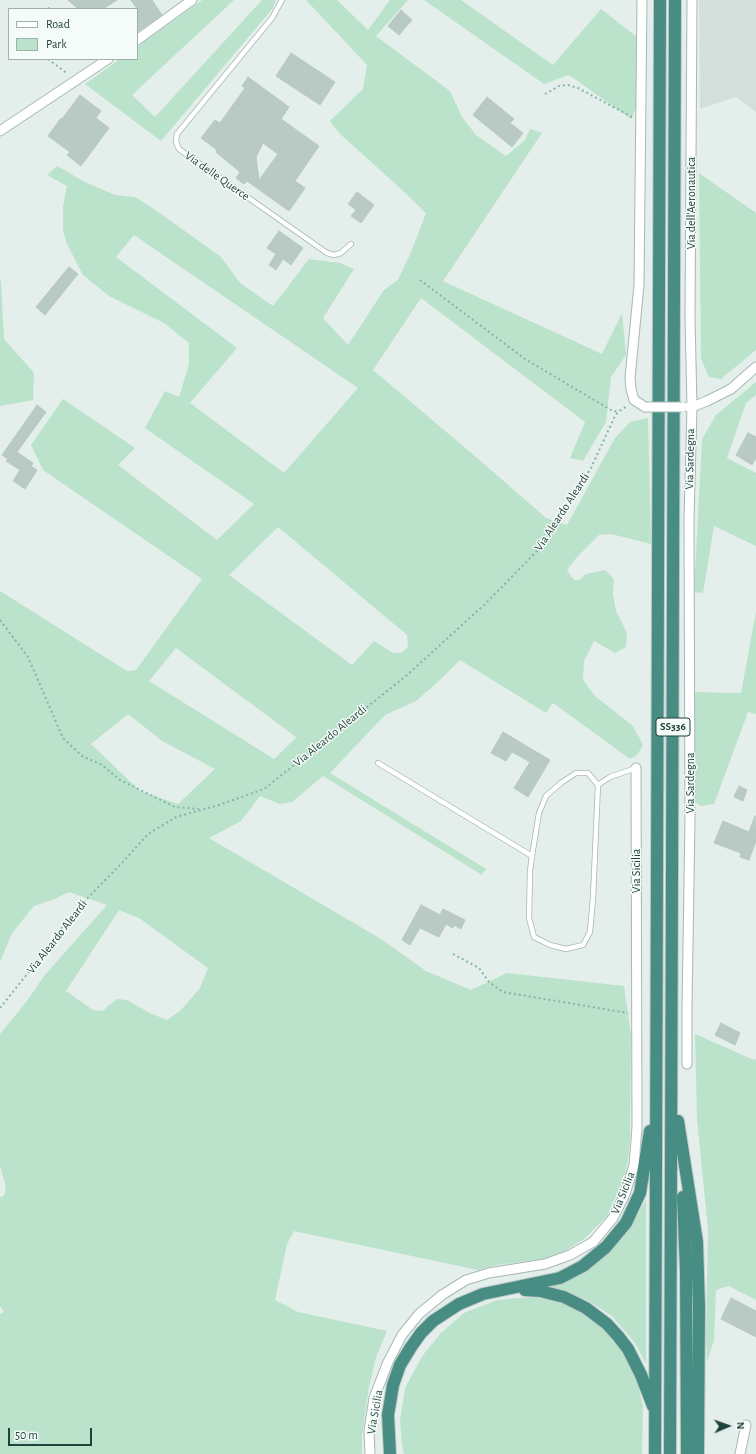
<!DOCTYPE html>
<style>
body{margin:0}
#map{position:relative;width:756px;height:1454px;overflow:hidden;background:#e4efeb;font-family:"Alegreya Sans",sans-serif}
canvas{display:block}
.legend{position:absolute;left:8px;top:8px;width:130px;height:52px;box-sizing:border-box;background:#f5fbf8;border:1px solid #a0b1ad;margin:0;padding:5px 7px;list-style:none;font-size:12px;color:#21433d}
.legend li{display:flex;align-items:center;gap:8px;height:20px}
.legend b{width:20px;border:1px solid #a0b1ad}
.north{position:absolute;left:708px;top:1406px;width:40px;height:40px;-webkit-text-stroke:3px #f5fbf8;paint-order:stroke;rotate:88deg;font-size:11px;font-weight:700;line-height:16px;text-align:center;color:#21433d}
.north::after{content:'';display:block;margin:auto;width:14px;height:18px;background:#21433d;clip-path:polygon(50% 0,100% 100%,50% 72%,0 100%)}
.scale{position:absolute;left:8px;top:1428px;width:84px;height:18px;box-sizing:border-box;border:2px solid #21433d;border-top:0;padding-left:5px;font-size:12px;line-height:14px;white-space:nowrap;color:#21433d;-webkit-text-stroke:3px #f5fbf8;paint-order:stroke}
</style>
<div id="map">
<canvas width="756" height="1454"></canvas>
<ul class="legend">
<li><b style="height:5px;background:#fff"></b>Road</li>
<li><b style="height:11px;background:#bbe2ca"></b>Park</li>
</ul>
<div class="north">N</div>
<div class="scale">50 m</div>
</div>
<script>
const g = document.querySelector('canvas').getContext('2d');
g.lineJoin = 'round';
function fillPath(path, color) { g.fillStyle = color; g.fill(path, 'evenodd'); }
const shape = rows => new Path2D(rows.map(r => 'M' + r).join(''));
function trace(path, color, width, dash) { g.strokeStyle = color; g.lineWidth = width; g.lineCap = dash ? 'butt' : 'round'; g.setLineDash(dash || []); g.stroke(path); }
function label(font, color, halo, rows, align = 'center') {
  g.font = font + ' "Alegreya Sans",sans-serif'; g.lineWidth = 3; g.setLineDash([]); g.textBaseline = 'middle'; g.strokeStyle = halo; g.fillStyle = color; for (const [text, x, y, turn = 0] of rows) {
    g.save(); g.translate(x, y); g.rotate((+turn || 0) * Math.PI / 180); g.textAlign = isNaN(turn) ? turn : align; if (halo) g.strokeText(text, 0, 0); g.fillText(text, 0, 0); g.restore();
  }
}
const built = shape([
 [699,0,756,0,756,112,736,97,700,109]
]);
const green = shape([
 [202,0,234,0,132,95,155,117,262,0,276,0,273,8,161,141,85,84,120,59,137,59,137,47],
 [306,0,337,0,368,30,390,0,408,0,376,36,450,91,462,117,476,135,506,156,525,140,530,129,542,133,443,281,602,354,622,313,626,355,611,377,606,422,583,461,570,458,585,422,421,298,373,370,483,463,546,518,567,525,615,438,630,422,648,418,651,544,611,534,599,535,577,557,567,570,574,580,579,580,586,574,605,570,614,579,613,594,616,611,627,633,626,647,615,653,594,641,584,661,583,680,595,696,633,726,643,745,637,755,630,759,553,703,546,713,460,660,439,681,416,701,385,715,330,773,486,869,482,875,323,776,292,802,280,804,260,796,241,821,209,838,381,939,426,971,471,990,507,973,624,986,631,1035,630,1138,628,1159,624,1178,607,1216,584,1239,565,1251,544,1259,497,1265,478,1270,294,1231,287,1244,275,1300,298,1312,387,1331,376,1357,369,1387,362,1436,362,1454,0,1454,0,1314,4,1312,0,1306,0,1197,4,1196,6,1187,0,1166,0,1034,27,1001,44,976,107,905,69,892,52,900,34,906,12,933,0,962,0,591,127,671,136,670,202,579,43,470,31,445,63,399,135,448,118,465,217,540,254,504,145,428,165,391,179,397,189,364,189,343,164,323,109,296,83,275,67,244,63,231,63,207,67,186,47,175,57,166,83,181,115,195,135,197,154,209,221,257,240,283,273,306,309,259,340,263,354,269,323,318,348,345,384,290,398,280,412,250,426,213,400,188,339,133,330,121,363,89,367,65],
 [134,235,358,388,284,473,190,403,237,348,116,257],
 [278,527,407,635,408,647,401,653,393,653,374,641,352,665,229,575],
 [176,648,296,737,296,738,274,759,149,681],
 [128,714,162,741,215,769,178,804,140,791,91,744],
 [119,910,139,918,208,968,200,988,180,1011,167,1020,150,1013,127,1000,117,999,109,1005,103,1011,93,1010,66,991],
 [424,0,461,0,553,65,601,9,637,37,637,105,631,119,569,75,544,84],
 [699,173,756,213,756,350,721,379,709,377,701,359],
 [0,280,1,281,4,339,34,373,33,400,0,406],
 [756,382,756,395,746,403,727,458,756,473,756,546,714,526,703,593,694,592,702,439,716,415],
 [756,612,756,714,748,712,714,804,701,806,689,798,689,692,741,693],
 [695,1034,754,1060,756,1059,756,1300,729,1286,716,1290,714,1340,707,1362,706,1334,708,1229,697,1119],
 [646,1200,646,1364,635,1343,612,1316,589,1301,564,1291,547,1288,563,1283,587,1271,612,1250,631,1226],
 [531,1297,560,1302,584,1313,604,1329,623,1352,636,1378,643,1406,642,1454,404,1454,402,1445,400,1420,405,1388,423,1355,441,1333,464,1313,497,1300]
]);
const building = shape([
 [68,0,117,0,103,9,78,9,68,0],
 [131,0,152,0,162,15,137,32,137,9,131,0],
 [401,10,412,20,399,35,388,26,401,10],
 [291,53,335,82,320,105,276,76,291,53],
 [248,77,289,107,281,119,319,146,295,181,305,188,289,211,247,181,244,184,236,178,240,172,216,152,217,150,201,138,215,120,220,123,245,88,242,86,248,77],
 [263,143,278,154,259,180,256,157,263,143],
 [80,95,101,111,96,118,109,128,81,166,67,155,70,152,48,136,61,118,62,119,80,95],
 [487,97,514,119,510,123,523,133,512,147,473,115,487,97],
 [357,192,374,205,361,223,351,216,356,210,348,204,357,192],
 [279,231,303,248,291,265,283,259,276,270,269,265,276,254,267,248,279,231],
 [69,267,78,274,45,315,36,307,69,267],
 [37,405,46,412,17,452,33,463,31,466,37,470,25,489,13,481,20,470,6,461,8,459,2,455,37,405],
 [748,433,756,437,756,458,752,465,736,455,748,433],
 [503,732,550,760,528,797,514,788,530,762,512,752,506,761,491,753,503,732],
 [739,786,747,790,743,801,734,797,739,786],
 [755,816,756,841,749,860,740,857,741,853,714,843,723,821,749,832,755,816],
 [421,905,440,915,443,909,465,920,461,929,454,925,453,928,446,924,439,937,420,928,410,945,402,940,421,905],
 [721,1023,740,1033,735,1045,715,1035,721,1023],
 [731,1298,756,1311,756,1337,721,1319,731,1298]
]);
const path = shape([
 [48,9,51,6],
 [48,59,68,74],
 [545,94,559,86,568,85,578,88,632,117],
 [420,280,525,359,611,410,618,412],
 [0,620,28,657,63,738,82,756,102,765,120,780,175,807,199,809],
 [453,954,479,968,489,982,503,992,628,1013],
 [0,1008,36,963,72,914,121,864,148,834,176,817,219,805,264,789,406,676,484,605,539,549,591,468,615,416,618,412,627,406]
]);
const service = shape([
 [282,0,272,18,177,134,176,142,179,149,327,253,334,255,341,253,351,244],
 [378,763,532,856],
 [576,773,588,773,598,785,593,898,590,932,583,945,566,949,550,945,534,937,529,918,530,871,532,856,539,813,546,796,561,783,576,773],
 [598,785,610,777,636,768]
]);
const minor = shape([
 [642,0,639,285,630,378,631,389,634,400,645,407],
 [137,40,192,0],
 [0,131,108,59],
 [688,407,692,407,707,401,731,389,756,367],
 [687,1064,687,1008,690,819,689,520,692,407,690,317,692,0],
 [370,1454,369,1431,374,1398,388,1362,402,1335,419,1314,442,1295,466,1280,489,1273,545,1264,570,1255,593,1242,613,1218,625,1194,634,1165,637,1127,636,768],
 [740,1454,746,1425]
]);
const trunk = shape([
 [678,1121,697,1242,699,1307,698,1454],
 [683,1197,686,1271,687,1454],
 [525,1290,540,1291,564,1297,586,1308,607,1324,618,1336,628,1349,641,1375,653,1406],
 [390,1454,388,1415,393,1385,400,1365,411,1347,421,1333,433,1321,459,1304,483,1294,560,1278,583,1266,606,1247,626,1223,640,1193,650,1131],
 [655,1454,660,0],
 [670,1454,675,0]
]);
const minorBridge = shape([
 [645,407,682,407]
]);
const shields = [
 [673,727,34]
];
const shieldNames = [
 ["SS336",673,727]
];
const streetNames = [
 ["Via delle Querce",217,176,35],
 ["Via dell'Aeronautica",691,203,-90],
 ["Via Sardegna",690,459,-89],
 ["Via Aleardo Aleardi",562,512,-57],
 ["Via Aleardo Aleardi",330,736,-39],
 ["Via Sardegna",690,783,-90],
 ["Via Sicilia",636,871,-90],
 ["Via Aleardo Aleardi",57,937,-52],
 ["Via Sicilia",623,1193,-68],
 ["Via Sicilia",375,1412,-80]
];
fillPath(built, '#d2dfda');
fillPath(green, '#bbe2ca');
fillPath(building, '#b9cac5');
trace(building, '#b6c9c3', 1);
trace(service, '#a6b8b3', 6);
trace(minor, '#a6b8b3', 11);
trace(trunk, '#c1cac9', 14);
trace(path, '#82b5ab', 2, [2, 3]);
trace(service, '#fff', 4.5);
trace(minor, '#fff', 9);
trace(trunk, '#488d84', 12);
trace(minorBridge, '#a6b8b3', 11, []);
trace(minorBridge, '#fff', 9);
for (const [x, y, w] of shields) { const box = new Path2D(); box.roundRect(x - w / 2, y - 9, w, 18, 3); g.fillStyle = '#f5fbf8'; g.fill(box); trace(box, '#21433d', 1); }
label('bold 11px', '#21433d', null, shieldNames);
label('12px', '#21433d', '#f5fbf8', streetNames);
</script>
